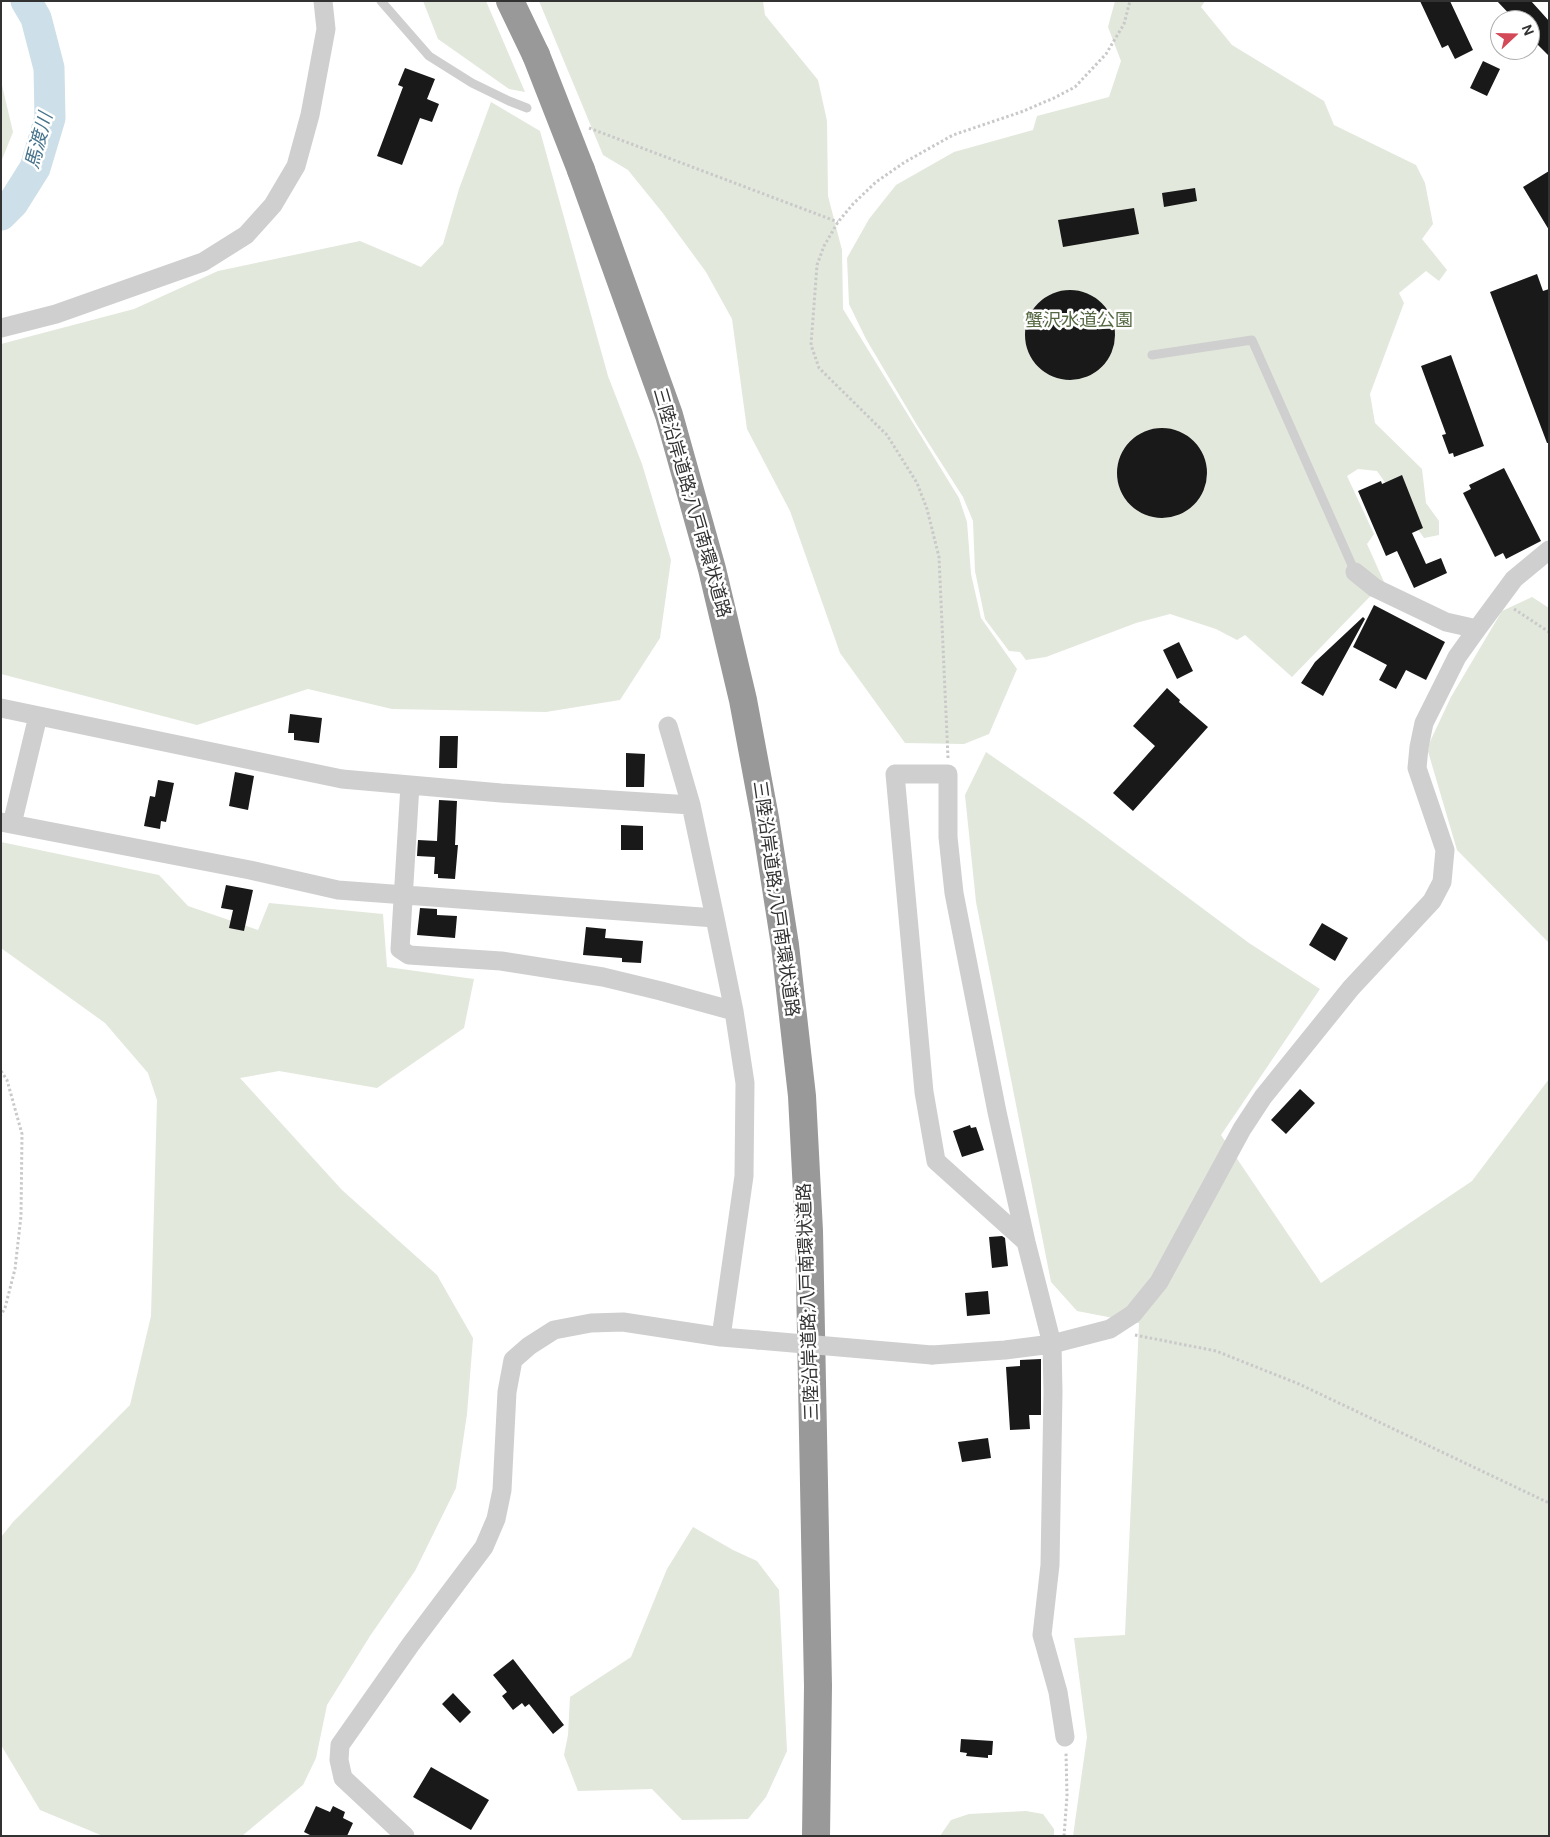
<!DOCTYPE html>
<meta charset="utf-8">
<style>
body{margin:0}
#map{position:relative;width:1550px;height:1837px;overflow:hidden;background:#fff;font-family:"DM Sans",sans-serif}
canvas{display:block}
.frame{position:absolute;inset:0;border:2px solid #323232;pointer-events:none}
.north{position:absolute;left:1490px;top:10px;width:50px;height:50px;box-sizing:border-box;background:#fff;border:1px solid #adadad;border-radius:50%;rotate:69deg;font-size:14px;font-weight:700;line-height:20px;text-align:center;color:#323232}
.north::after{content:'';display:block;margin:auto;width:18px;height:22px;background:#d44958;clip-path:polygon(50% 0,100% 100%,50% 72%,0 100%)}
</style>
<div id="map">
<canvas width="1550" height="1837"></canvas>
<div class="frame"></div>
<div class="north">N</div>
</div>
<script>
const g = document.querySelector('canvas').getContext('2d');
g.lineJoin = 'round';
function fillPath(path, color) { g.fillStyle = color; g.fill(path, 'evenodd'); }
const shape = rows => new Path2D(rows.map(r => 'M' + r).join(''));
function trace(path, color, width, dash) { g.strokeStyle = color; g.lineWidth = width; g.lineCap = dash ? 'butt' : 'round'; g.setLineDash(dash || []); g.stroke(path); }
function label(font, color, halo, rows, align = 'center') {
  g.font = font + ' "DM Sans","Noto Sans JP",sans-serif'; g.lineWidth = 5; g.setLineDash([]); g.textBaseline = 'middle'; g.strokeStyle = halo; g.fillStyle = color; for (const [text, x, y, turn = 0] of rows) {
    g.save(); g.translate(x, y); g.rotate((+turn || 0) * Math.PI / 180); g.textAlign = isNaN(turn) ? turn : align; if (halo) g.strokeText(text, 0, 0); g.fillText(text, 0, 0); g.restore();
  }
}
const green = shape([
 [423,1,486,1,525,92,509,89,438,39],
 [539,1,763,1,765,15,818,80,827,121,828,196,842,250,843,309,959,498,967,522,971,574,981,618,1017,669,989,734,964,744,905,743,840,653,790,511,747,429,732,319,706,272,662,212,628,170,603,155],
 [1115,1,1205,1,1201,7,1232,45,1324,101,1334,125,1416,165,1425,183,1433,224,1422,239,1447,270,1439,281,1426,271,1399,293,1404,303,1370,394,1375,423,1422,469,1426,503,1439,521,1439,535,1424,538,1377,471,1358,469,1347,476,1374,534,1367,544,1384,582,1292,677,1245,635,1237,640,1216,629,1170,614,1136,623,1046,657,1026,660,1020,652,1009,651,985,619,975,571,973,521,963,497,917,425,866,339,849,304,847,258,869,219,896,185,954,152,1033,130,1037,116,1109,97,1121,61,1108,27],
 [1,81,13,132,1,162],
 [491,102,540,131,608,376,642,464,671,560,660,638,620,700,546,712,392,709,308,689,197,725,1,674,1,344,134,309,218,271,360,241,421,267,443,244,459,189],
 [1532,597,1549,608,1549,943,1457,850,1427,748,1451,697,1502,611],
 [986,752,1084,820,1249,943,1320,989,1221,1135,1321,1283,1472,1181,1549,1079,1549,1836,1073,1836,1087,1737,1074,1638,1125,1635,1139,1323,1077,1311,1051,1282,976,902,965,795],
 [1,842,159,875,188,906,258,930,269,903,383,914,387,967,474,979,464,1028,377,1088,279,1071,240,1078,342,1190,437,1275,473,1338,467,1414,456,1488,415,1571,370,1636,327,1705,316,1758,303,1785,242,1836,103,1836,40,1810,1,1745,1,1537,13,1522,130,1405,151,1316,157,1100,148,1073,105,1023,1,948],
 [693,1527,733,1550,757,1561,779,1590,787,1751,766,1797,748,1819,682,1820,652,1789,578,1791,564,1755,568,1735,570,1697,631,1657,667,1569],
 [1026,1811,1043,1814,1054,1829,1054,1836,940,1836,951,1820,969,1814]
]);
const river = shape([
 [1,215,13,203,35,168,50,118,49,68,36,18,26,1]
]);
const building = shape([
 [1420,1,1450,1,1473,50,1455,59,1448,45,1442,48],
 [1497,1,1531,1,1541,12,1549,21,1549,56,1530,37,1530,20,1515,20],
 [1483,61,1500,69,1487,96,1470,88],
 [405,68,435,79,427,99,439,104,432,122,420,118,402,165,377,156,403,87,398,85],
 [1549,171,1549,230,1523,187],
 [1195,188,1197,201,1164,207,1162,193],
 [1134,208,1139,234,1063,247,1058,220],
 [1537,274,1543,291,1549,289,1549,443,1547,443,1490,292],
 '1025 335a45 45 0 1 1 90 0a45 45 0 1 1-90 0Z',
 [1451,355,1484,446,1454,457,1453,453,1449,454,1442,435,1446,434,1421,366],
 '1117 473a45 45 0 1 1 90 0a45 45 0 1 1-90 0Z',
 [1504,468,1541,541,1506,559,1503,553,1495,557,1463,493,1471,489,1469,485],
 [1402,475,1423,528,1412,533,1426,564,1441,558,1447,573,1414,588,1397,551,1386,556,1358,491,1381,481,1382,484],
 [1374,605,1445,642,1426,680,1406,670,1396,689,1379,680,1387,665,1353,647],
 [1363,617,1365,619,1323,696,1301,683,1315,662],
 [1179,642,1193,671,1177,679,1163,650],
 [1167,688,1180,700,1179,702,1208,727,1133,811,1113,793,1155,746,1133,726],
 [290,714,322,718,319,743,294,740,294,733,288,733],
 [440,736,458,736,457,768,439,768],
 [626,753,645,754,644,787,626,787],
 [235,772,254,776,248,810,229,806],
 [158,780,174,783,166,822,161,821,160,829,144,826,150,796,155,797],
 [439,800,457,801,455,845,458,845,455,879,438,878,438,874,434,874,435,857,417,856,418,840,437,841],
 [621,825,643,826,643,850,621,850],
 [226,885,253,890,244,931,229,928,233,910,221,908],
 [420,908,437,909,437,915,457,916,455,938,417,935],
 [1322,923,1348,938,1335,961,1309,945],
 [586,927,606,929,605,938,643,941,641,963,622,962,622,958,583,955],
 [1300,1089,1315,1103,1286,1134,1271,1120],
 [970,1125,971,1128,976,1127,984,1150,962,1157,953,1131],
 [1002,1236,1005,1238,1008,1266,992,1268,989,1237],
 [988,1291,990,1314,967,1316,965,1293],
 [1041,1359,1041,1415,1029,1415,1030,1429,1010,1430,1006,1367,1020,1366,1020,1360],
 [988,1438,991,1458,962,1462,958,1442],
 [513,1659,564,1725,553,1734,529,1704,525,1707,522,1703,513,1710,502,1696,507,1692,493,1675],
 [453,1693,471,1712,460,1723,442,1704],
 [961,1739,993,1741,992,1755,988,1755,988,1758,966,1756,967,1753,960,1752],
 [431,1767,489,1800,471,1830,413,1797],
 [316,1806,330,1812,333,1806,345,1812,343,1818,353,1823,347,1836,312,1836,304,1832]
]);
const path = shape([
 [589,128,838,222],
 [1514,609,1549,632],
 [948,758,939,557,927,509,917,483,887,435,819,368,811,345,817,265,824,246,838,222,853,204,876,182,905,162,953,135,1021,112,1054,98,1075,87,1106,54,1124,24,1130,1],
 [1,1071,7,1080,22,1134,21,1216,15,1269,5,1308,1,1315],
 [1135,1335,1216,1351,1299,1384,1549,1503],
 [1064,1836,1067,1796,1066,1752]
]);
const lane = shape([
 [381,1,429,56,472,83,509,101,527,108],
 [1152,355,1252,340,1355,572]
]);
const street = shape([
 [1,328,56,314,203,262,246,235,273,205,296,166,310,115,326,29,323,1],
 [1355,572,1375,588,1446,622,1477,629],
 [1,708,342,779,501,793,691,805],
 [668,726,691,805,715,918,734,1011,745,1083,744,1176,721,1337],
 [410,785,400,949,409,955,501,961,603,977,661,991,734,1011],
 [1,822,250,870,338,890,715,918],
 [12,824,38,716],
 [1026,1242,936,1161,924,1092,895,774,948,774,948,837,954,893,997,1112,1026,1242,1052,1344,1053,1392,1050,1565,1042,1635,1058,1692,1065,1737],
 [932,1355,1005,1350,1052,1344,1110,1329,1133,1314,1159,1282,1242,1129,1263,1097,1351,988,1432,901,1442,882,1445,850,1417,768,1419,747,1424,723,1457,657,1477,629,1514,579,1549,550],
 [405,1836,343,1778,339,1760,340,1745,411,1644,484,1547,496,1519,502,1490,507,1392,513,1360,529,1346,554,1330,591,1323,623,1322,721,1337,758,1340]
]);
const highway = shape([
 [510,1,536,55],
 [581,170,669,415,712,569,743,700,765,818,785,945,802,1096,809,1231,818,1686,816,1836]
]);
const streetBridge = shape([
 [758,1340,932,1355]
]);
const highwayBridge = shape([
 [536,55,581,170]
]);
const parkNames = [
 ["蟹沢水道公園",1079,321]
];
const streetNames = [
 ["三陸沿岸道路;八戸南環状道路",691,503,74],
 ["三陸沿岸道路;八戸南環状道路",775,899,82],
 ["三陸沿岸道路;八戸南環状道路",809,1302,-92]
];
const waterNames = [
 ["馬渡川",40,141,-75]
];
fillPath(green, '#e2e8dc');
trace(river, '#cddfe8', 31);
fillPath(building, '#191919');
trace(path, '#c9c9c9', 3, [2.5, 2.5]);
trace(lane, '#cfcfcf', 9);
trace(street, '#cfcfcf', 19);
trace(highway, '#999', 28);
trace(streetBridge, '#cfcfcf', 19);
trace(highwayBridge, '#999', 28);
label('18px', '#566943', '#fff', parkNames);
label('18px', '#323232', '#fff', streetNames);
label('italic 19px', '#47748c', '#fff', waterNames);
</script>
